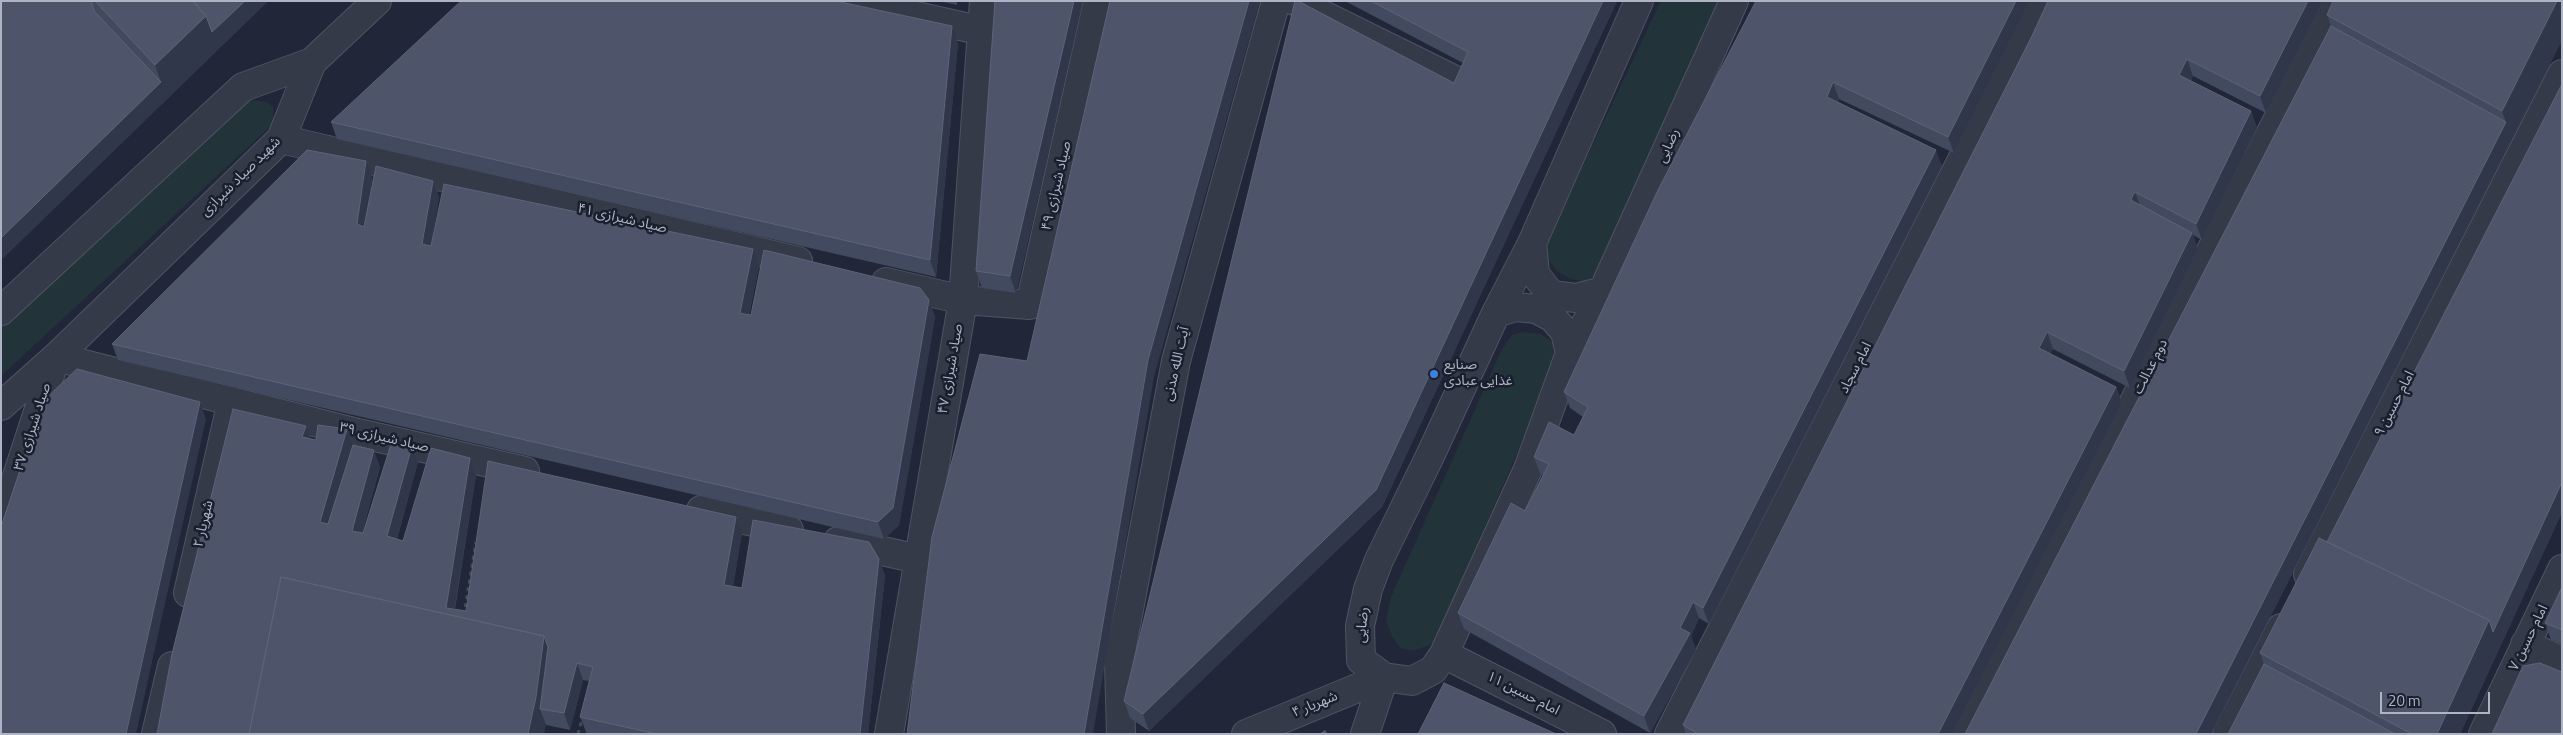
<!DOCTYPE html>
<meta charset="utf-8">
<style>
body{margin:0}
#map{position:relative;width:2563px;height:735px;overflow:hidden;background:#212739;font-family:"Titillium Web",sans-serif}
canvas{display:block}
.frame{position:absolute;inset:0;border:2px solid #afb4c5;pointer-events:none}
.scale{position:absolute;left:2380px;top:692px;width:110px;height:22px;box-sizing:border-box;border:2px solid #afb4c5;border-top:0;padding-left:6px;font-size:15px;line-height:18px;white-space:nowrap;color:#afb4c5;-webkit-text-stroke:4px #1a1f2e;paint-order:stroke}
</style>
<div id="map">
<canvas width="2563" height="735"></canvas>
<div class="frame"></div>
<div class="scale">20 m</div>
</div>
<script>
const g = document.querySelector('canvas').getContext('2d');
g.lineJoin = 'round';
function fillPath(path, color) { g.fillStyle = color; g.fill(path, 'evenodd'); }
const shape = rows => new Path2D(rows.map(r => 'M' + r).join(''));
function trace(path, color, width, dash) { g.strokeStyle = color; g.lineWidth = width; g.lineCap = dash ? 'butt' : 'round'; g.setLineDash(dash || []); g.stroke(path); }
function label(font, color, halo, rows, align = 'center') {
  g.font = font + ' "Titillium Web","Noto Sans Arabic",sans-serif'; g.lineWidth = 5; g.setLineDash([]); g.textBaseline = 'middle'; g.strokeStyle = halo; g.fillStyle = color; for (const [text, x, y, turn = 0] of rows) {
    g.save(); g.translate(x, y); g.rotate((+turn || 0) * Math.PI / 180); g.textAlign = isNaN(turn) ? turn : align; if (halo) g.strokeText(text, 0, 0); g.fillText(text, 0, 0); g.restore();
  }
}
const green = shape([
 [1661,1,1723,1,1597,274,1585,282,1571,279,1557,271,1548,259,1547,241],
 [251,100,266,102,273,107,273,124,1,376,1,326],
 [1523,332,1541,334,1554,343,1560,355,1434,643,1414,651,1400,648,1392,636,1386,620,1391,597,1502,349,1512,335]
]);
const path = shape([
 [464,615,476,542],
 [578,734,582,719]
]);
const minor = shape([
 [849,1,983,31],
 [1295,1,1457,81],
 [1639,1,1532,243,1535,274,1551,295,1576,298,1603,291,1734,1],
 [281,139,798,261],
 [886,282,963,300,1030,305,1098,1],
 [1516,307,1536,309,1553,318,1565,332,1570,353,1528,469,1444,654,1433,670,1412,681,1384,677,1361,660,1360,626,1368,589,1379,560,1430,456,1496,313,1516,307],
 [1,311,243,87,312,62,377,1],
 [1496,313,1532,243],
 [1570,353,1603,291],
 [1,406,56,357,281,139,312,62],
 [701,510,789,530],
 [1,525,56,357,362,434,525,471],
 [838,541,918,559],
 [2308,574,2562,74],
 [188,593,232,401],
 [2525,644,2562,661],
 [1444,654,1602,734],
 [156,734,172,666],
 [889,734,963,300,984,1],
 [1121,734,1119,662,1176,361,1276,1],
 [1246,734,1384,677],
 [1365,734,1384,677],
 [1669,734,2043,1],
 [1965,734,2338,1],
 [2227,734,2281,628],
 [2483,734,2562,569]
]);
const wall = shape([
 [1,1,268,1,1,260],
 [939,1,957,1,957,5],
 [995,1,1083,1,1016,293,982,288,976,271],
 [1345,1,1617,1,1382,507,1149,731,1130,718,1124,701,1454,83,1463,63],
 [1756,1,2030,1,1954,153,1839,99,1838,102,1942,166,1709,624,1699,618,1691,636,1696,650,1650,733,1464,629,1458,613,1525,511,1543,475,1540,473,1534,457,1574,435,1583,417,1570,408,1564,392],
 [2048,1,2323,1,2266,113,2193,76,2191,81,2251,111,2257,128,2202,240,2193,235,2198,249,2130,388,2053,349,2050,354,2116,387,2122,403,1952,734,1686,734,1683,725,2032,36],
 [2562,1,2562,40,2211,734,1965,734,2331,26,2327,15],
 [958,43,936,277,337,139,331,122],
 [372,178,369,202,433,181,439,197,431,245,759,266,749,315,929,300,935,317,899,525,884,539,118,360,112,344],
 [233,409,310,439,316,440,347,429,353,445,349,458,380,467,362,533,363,533,412,446,418,462,397,539,403,541,470,458,476,475,455,609,466,611,742,533,733,586,742,588,885,575,868,734,587,734,580,717,589,681,583,680,570,730,546,725],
 [2562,512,2460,734,2228,734,2264,664,2260,653,2327,542],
 [2562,587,2562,644,2551,640,2545,623]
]);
const shadedWall = shape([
 [245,1,268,1,1,260,1,238,161,82,155,65,206,16],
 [1074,1,1083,1,1016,293,1010,276],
 [1249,1,1260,1,1154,377,1093,734,1084,734,1148,360],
 [1603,1,1617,1,1382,507,1149,731,1143,714],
 [2016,1,2030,1,1954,153,1948,137],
 [2308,1,2323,1,2266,113,2260,96],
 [2557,1,2562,1,2562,40,2211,734,2196,734,2506,122,2502,111],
 [952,26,958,43,936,277,930,260],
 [2187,59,2193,76,2185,92,2179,75],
 [1833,82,1839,99,1833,113,1827,97],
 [2251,111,2257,128,2202,240,2196,224],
 [1936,150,1942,166,1709,624,1703,608],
 [366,161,372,178,363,241,357,224],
 [433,181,439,197,428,261,422,244],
 [2135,192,2141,208,2131,200],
 [2192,233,2198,249,2130,388,2124,371],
 [753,249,759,266,746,329,740,313],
 [929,300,935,317,899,525,884,539,878,522],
 [2047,332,2053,349,2045,365,2039,348],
 [2116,387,2122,403,1952,734,1938,734],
 [200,402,206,419,136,734,126,734],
 [306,426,312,442,302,437],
 [347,429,353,445,326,538,320,522],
 [412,446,418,462,393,553,387,536],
 [374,450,380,467,358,547,352,531],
 [470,458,476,475,452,624,446,608],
 [2562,482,2562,512,2460,734,2437,734,2489,620],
 [736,517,742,533,730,602,724,585],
 [879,559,885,575,868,734,860,734],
 [1693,602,1699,618,1691,636,1696,650,1650,733,1644,716,1680,628],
 [544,636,554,664,540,709,546,725,544,734,528,734],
 [577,663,583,680,570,730,564,713]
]);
const building = shape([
 [1,1,91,1,94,11,161,82,1,238,1,1],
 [95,1,193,1,206,16,155,65,95,1],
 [193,1,245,1,212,32,206,16,193,1],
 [461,1,836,1,952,26,930,260,331,122,461,1],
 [995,1,1074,1,1010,276,976,271,995,1],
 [1110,1,1249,1,1148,360,1084,734,907,734,932,537,980,354,1027,361,1110,1],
 [1295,1,1298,1,1454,83,1468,52,1371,1,1603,1,1376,490,1143,714,1124,701,1295,1],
 [1756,1,2016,1,1948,137,1833,82,1827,97,1936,150,1703,608,1693,602,1680,628,1690,633,1644,716,1458,613,1511,503,1525,511,1549,464,1534,457,1549,422,1574,435,1588,407,1564,392,1658,190,1756,1],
 [2048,1,2308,1,2260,96,2187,59,2179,75,2251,111,2196,224,2135,192,2133,195,2131,200,2192,233,2124,371,2047,332,2039,348,2116,387,1938,734,1698,734,1683,725,2032,36,2048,1],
 [2333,1,2557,1,2502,111,2327,15,2333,1],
 [2331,26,2506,122,2196,734,1965,734,2331,26],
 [2562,84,2562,482,2493,632,2489,620,2327,542,2562,84],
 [307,150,366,161,357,224,364,227,376,166,433,181,422,244,431,246,444,184,753,249,740,313,744,314,751,315,764,250,920,288,929,300,893,508,878,522,112,344,307,150],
 [77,369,200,402,126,734,1,734,1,527,43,401,77,369],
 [233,409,306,426,302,437,316,440,318,425,347,429,320,522,328,524,353,445,374,450,352,531,363,533,392,441,412,446,387,536,403,541,431,448,470,458,446,608,466,611,488,461,736,517,724,585,742,588,753,520,869,542,879,559,860,734,657,734,580,717,593,667,577,663,564,713,540,709,548,647,544,636,281,577,249,734,157,734,172,654,233,409],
 [2319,538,2489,620,2437,734,2412,734,2260,653,2319,538],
 [281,577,544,636,536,697,528,734,249,734,281,577],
 [2562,587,2562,630,2545,623,2562,587],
 [2540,663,2562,672,2562,734,2492,734,2523,666,2540,663],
 [2264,664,2395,734,2228,734,2264,664],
 [1444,683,1556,734,1418,734,1444,683],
 [1325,731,1327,734,1320,734,1325,731]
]);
const markers = [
 [1434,374,5,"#3f7fe0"]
];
const streetNames = [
 ["رضایی",1669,146,-66],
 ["شهید صیاد شیرازی",241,177,-45],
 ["صیاد شیرازی ۴۹",1057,186,-77],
 ["صیاد شیرازی ۴۱",622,219,13],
 ["آیت الله مدنی",1177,364,-77],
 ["دوم عدالت",2151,367,-63],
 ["امام سجاد",1856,368,-63],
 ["صیاد شیرازی ۴۷",951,369,-80],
 ["امام حسین ۹",2395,404,-63],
 ["صیاد شیرازی ۳۷",33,427,-72],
 ["صیاد شیرازی ۳۹",384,438,13],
 ["شهریار ۲",204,524,-77],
 ["رضایی",1363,625,-85],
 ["امام حسین ۷",2529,638,-64],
 ["امام حسین ۱۱",1523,694,27],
 ["شهریار ۴",1315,705,-22]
];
const poiNames = [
 ["صنایع",1444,366],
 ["غذایی عبادی",1444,382]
];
fillPath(green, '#23333a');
trace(minor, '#4f5464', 30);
trace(path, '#3e4f54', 3, [4, 4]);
trace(minor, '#353a49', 28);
fillPath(wall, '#424a5f');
fillPath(shadedWall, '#30374b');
fillPath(building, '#4e556a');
trace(building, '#5d6478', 1);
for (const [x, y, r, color] of markers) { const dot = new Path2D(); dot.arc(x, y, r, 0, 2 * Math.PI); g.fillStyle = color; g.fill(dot); trace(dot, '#1a1f2e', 2); }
label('14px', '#afb4c5', '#1a1f2e', streetNames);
label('14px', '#afb4c5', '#1a1f2e', poiNames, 'left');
</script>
